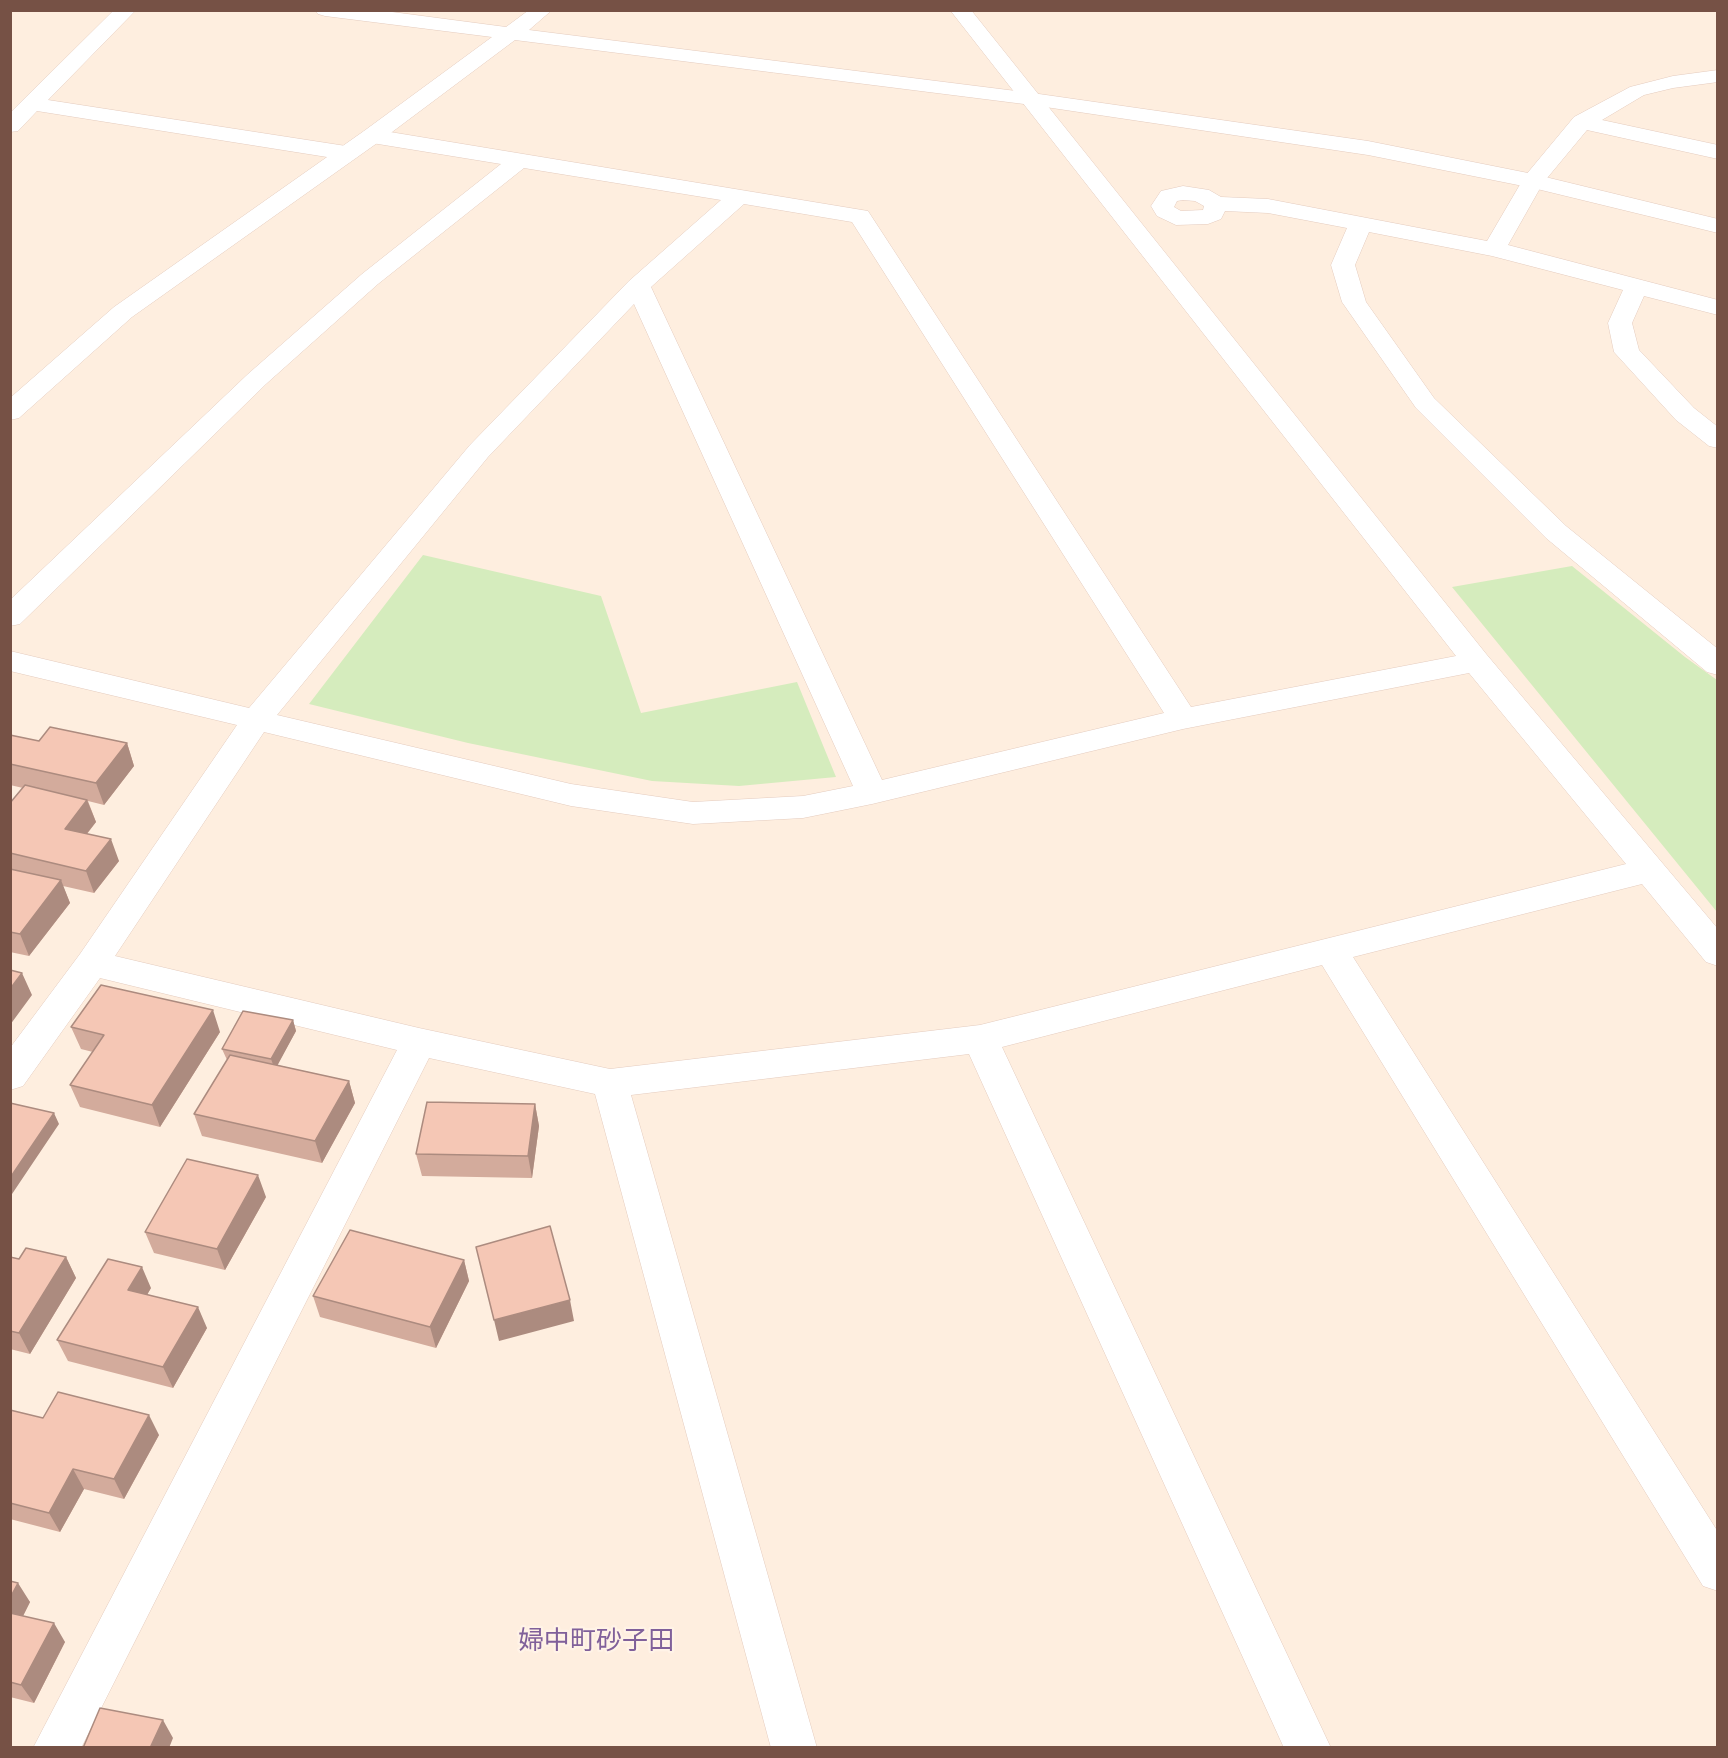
<!DOCTYPE html>
<meta charset="utf-8">
<style>
body{margin:0}
#map{position:relative;width:1728px;height:1758px;overflow:hidden;background:#feeedf;font-family:"Fira Sans",sans-serif}
canvas{display:block}
.frame{position:absolute;inset:0;border:12px solid #765145;pointer-events:none}
</style>
<div id="map">
<canvas width="1728" height="1758"></canvas>
<div class="frame"></div>
</div>
<script>
const g = document.querySelector('canvas').getContext('2d');
g.lineJoin = 'round';
function fillPath(path, color) { g.fillStyle = color; g.fill(path, 'evenodd'); }
const shape = rows => new Path2D(rows.map(r => 'M' + r).join(''));
function trace(path, color, width, dash) { g.strokeStyle = color; g.lineWidth = width; g.lineCap = dash ? 'butt' : 'round'; g.setLineDash(dash || []); g.stroke(path); }
function label(font, color, halo, rows, align = 'center') {
  g.font = font + ' "Fira Sans","Noto Sans JP",sans-serif'; g.lineWidth = 4.5; g.setLineDash([]); g.textBaseline = 'middle'; g.strokeStyle = halo; g.fillStyle = color; for (const [text, x, y, turn = 0] of rows) {
    g.save(); g.translate(x, y); g.rotate((+turn || 0) * Math.PI / 180); g.textAlign = isNaN(turn) ? turn : align; if (halo) g.strokeText(text, 0, 0); g.fillText(text, 0, 0); g.restore();
  }
}
const green = shape([
 [423,555,601,596,641,713,797,682,836,777,739,786,652,781,468,743,309,704],
 [1572,566,1685,657,1717,680,1717,912,1452,587]
]);
const minor = shape([
 [114,10,136,10,48,100,346,146,354,148,357,153,354,158,346,160,37,111,18,131,10,132,10,113,114,10],
 [950,10,971,10,1487,655,1718,929,1718,966,1706,962,1642,884,1353,957,1718,1532,1718,1591,1703,1586,1322,965,1002,1047,1331,1748,1284,1748,969,1054,631,1095,817,1748,771,1748,595,1094,429,1058,81,1748,33,1748,397,1050,100,978,23,1086,10,1090,10,1048,80,954,237,725,10,671,10,651,249,708,470,445,629,281,721,200,524,168,378,284,266,384,20,624,10,626,10,600,248,374,362,274,501,164,372,143,364,141,361,136,364,131,372,129,868,211,1191,707,1456,656,950,10],
 [744,204,852,222,1164,713,882,780,651,287,744,204],
 [634,304,853,786,803,796,693,802,571,784,277,715,488,457,634,304],
 [1469,673,1626,864,980,1025,610,1069,419,1028,115,956,264,732,571,806,693,824,803,818,872,804,1183,729,1469,673],
 [1718,70,1718,82,1673,88,1644,95,1602,120,1718,145,1718,159,1587,130,1543,183,1508,245,1718,300,1718,315,1644,296,1632,323,1639,350,1694,408,1718,427,1718,448,1709,446,1676,420,1614,352,1608,323,1623,290,1492,256,1369,232,1355,265,1366,302,1434,398,1566,526,1718,649,1718,675,1707,672,1546,538,1416,408,1342,302,1331,265,1347,228,1268,213,1225,211,1221,219,1208,224,1176,225,1157,216,1151,206,1161,191,1183,186,1209,190,1221,197,1268,199,1487,241,1525,176,1574,117,1630,87,1673,76,1718,70],
 [1183,200,1195,201,1204,206,1203,210,1181,211,1174,207,1177,201,1183,200]
]);
const tertiary = shape([
 [315,10,377,10,506,27,529,10,552,10,529,30,1032,93,1368,141,1533,174,1718,219,1718,233,1533,188,1368,155,1032,105,515,40,380,141,132,317,19,418,10,420,10,398,114,307,364,131,492,37,325,16,318,14,315,10]
]);
const wall = shape([
 [10,735,39,741,127,743,134,766,104,805,88,801,96,822,87,834,119,861,94,893,63,886,70,903,29,956,10,952,10,803,23,788,10,785],
 [293,1020,296,1031,277,1065,349,1081,355,1103,322,1163,202,1136,194,1114,227,1060,222,1049],
 [71,1027,220,1032,160,1127,80,1107,70,1085,93,1052,81,1049],
 [535,1104,539,1126,532,1178,422,1176,416,1154],
 [266,1197,225,1270,154,1253,145,1232],
 [10,1257,19,1259,66,1257,76,1278,30,1354,10,1349],
 [464,1260,469,1281,436,1348,320,1317,313,1296],
 [151,1288,147,1294,207,1328,173,1388,68,1361,57,1340],
 [10,1410,43,1418,159,1435,124,1499,84,1489,60,1532,10,1519],
 [10,1581,30,1602,23,1616,65,1642,34,1703,10,1697]
]);
const shadedWall = shape([
 [127,743,134,766,104,805,96,783],
 [87,800,96,822,73,851,65,829],
 [111,839,119,861,94,893,86,871],
 [61,880,70,903,29,956,20,934],
 [22,973,32,995,10,1025,10,989],
 [213,1010,220,1032,160,1127,152,1105],
 [293,1020,296,1031,275,1070,271,1059],
 [349,1081,355,1103,322,1163,315,1141],
 [535,1104,539,1126,532,1178,528,1156],
 [54,1113,59,1124,10,1197,10,1178],
 [258,1175,266,1197,225,1270,217,1249],
 [66,1257,76,1278,30,1354,19,1333],
 [464,1260,469,1281,436,1348,430,1327],
 [142,1267,151,1288,138,1311,128,1290],
 [570,1300,574,1321,499,1341,494,1320],
 [198,1307,207,1328,173,1388,163,1367],
 [149,1415,159,1435,124,1499,114,1479],
 [73,1469,84,1489,60,1532,49,1513],
 [18,1583,30,1602,16,1630,10,1622,10,1598],
 [54,1623,65,1642,34,1703,21,1685],
 [163,1720,173,1738,169,1748,150,1748]
]);
const building = shape([
 [50,727,127,743,96,783,10,764,10,735,39,741,50,727],
 [25,785,87,800,65,829,111,839,86,871,10,853,10,803,25,785],
 [10,869,61,880,20,934,10,932,10,869],
 [10,970,22,973,10,989,10,970],
 [101,985,213,1010,152,1105,70,1085,104,1035,71,1027,101,985],
 [243,1011,293,1020,271,1059,222,1049,243,1011],
 [230,1055,349,1081,315,1141,194,1114,230,1055],
 [427,1102,535,1104,528,1156,416,1154,427,1102],
 [10,1103,54,1113,10,1178,10,1103],
 [187,1159,258,1175,217,1249,145,1232,187,1159],
 [550,1226,570,1300,494,1320,476,1247,550,1226],
 [350,1230,464,1260,430,1327,313,1296,350,1230],
 [26,1248,66,1257,19,1333,10,1331,10,1257,19,1259,26,1248],
 [108,1259,142,1267,128,1290,198,1307,163,1367,57,1340,108,1259],
 [58,1392,149,1415,114,1479,73,1469,49,1513,10,1503,10,1410,43,1418,58,1392],
 [10,1581,18,1583,10,1598,10,1581],
 [10,1613,54,1623,21,1685,10,1682,10,1613],
 [100,1708,163,1720,150,1748,83,1748,100,1708]
]);
const nearNeighbourhoodnames = [
 ["婦中町砂子田",596,1642]
];
fillPath(green, '#d5ecbd');
trace(minor, '#e4cbbe', 1);
trace(tertiary, '#e4cbbe', 1);
fillPath(minor, '#fff');
fillPath(tertiary, '#fff');
fillPath(wall, '#d3ab9c');
fillPath(shadedWall, '#ac8b7f');
fillPath(building, '#f5c7b5');
trace(building, '#ac8b7f', 1.5);
label('26px', '#80609a', '#fff3e7', nearNeighbourhoodnames);
</script>
